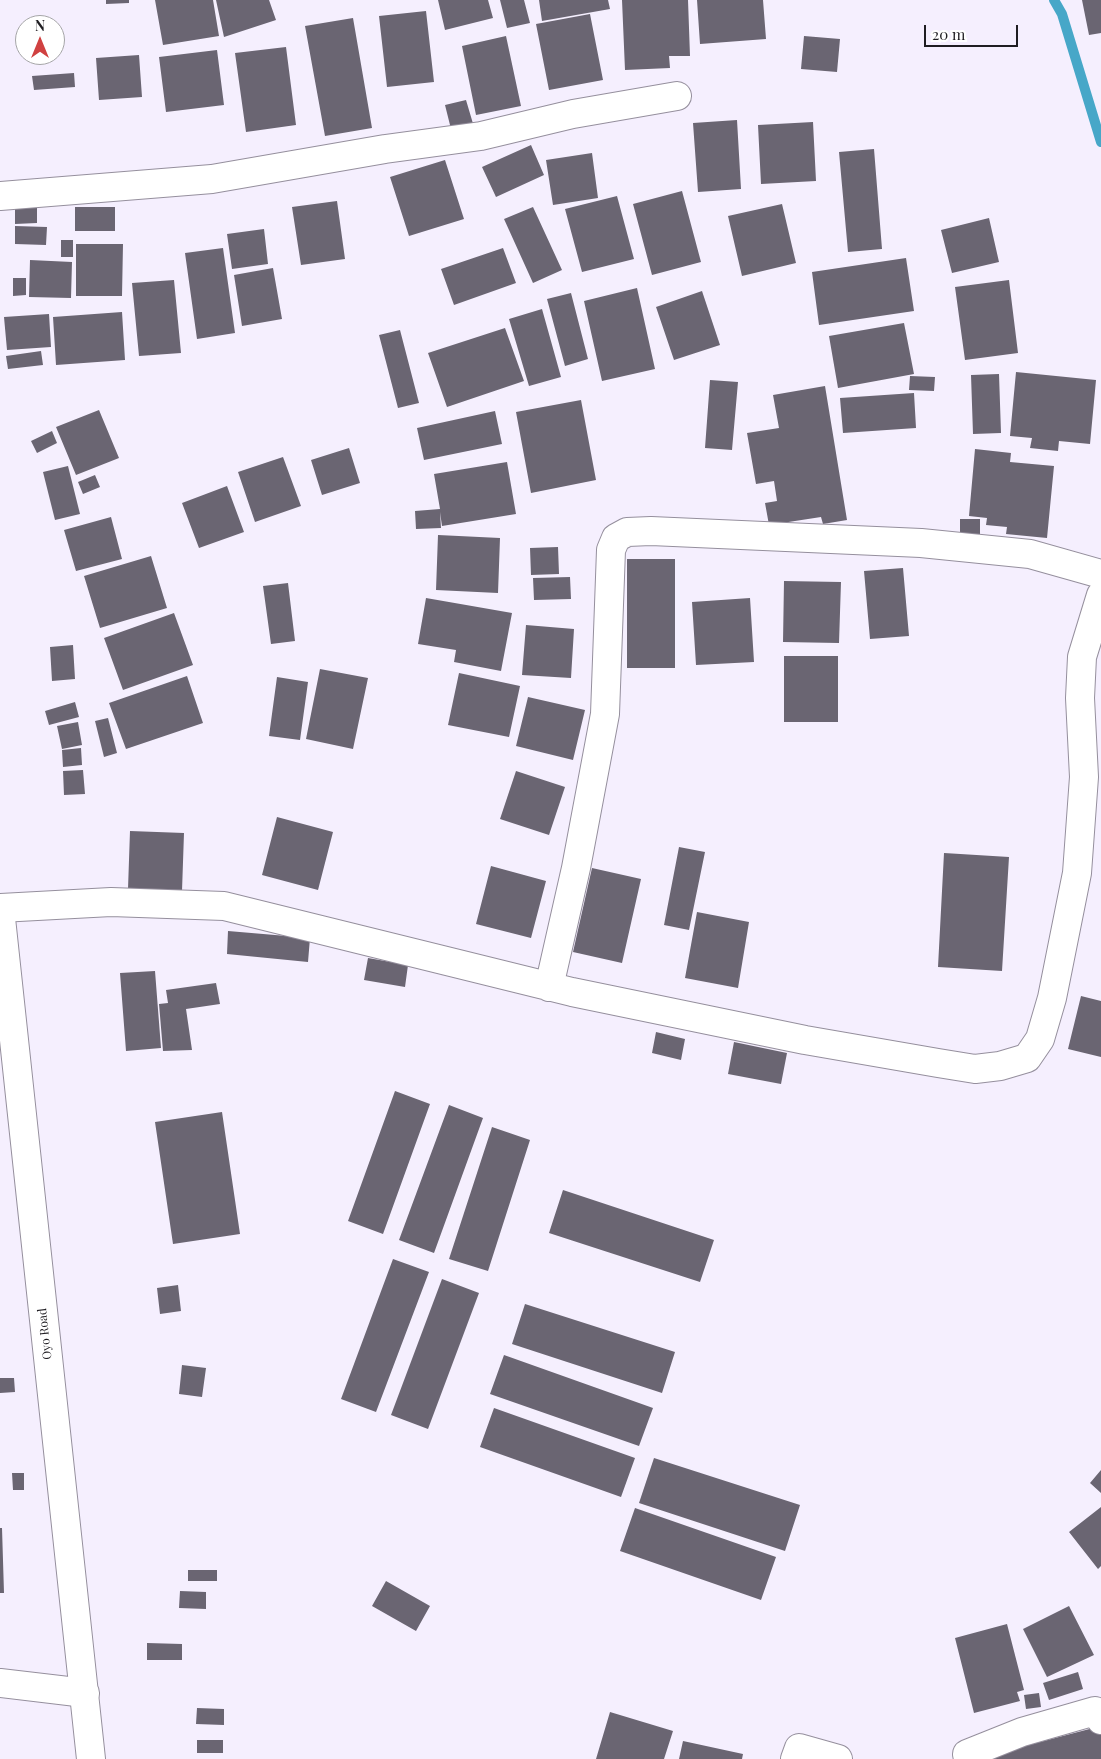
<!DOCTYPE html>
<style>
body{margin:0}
#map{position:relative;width:1101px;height:1759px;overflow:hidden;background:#f5effe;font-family:"Playfair Display",serif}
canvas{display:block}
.north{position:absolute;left:15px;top:15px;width:50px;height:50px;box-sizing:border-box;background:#fff;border:1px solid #a5a5a7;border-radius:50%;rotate:0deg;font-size:14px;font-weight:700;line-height:20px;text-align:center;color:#1f1d22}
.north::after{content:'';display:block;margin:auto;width:18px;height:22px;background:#d04141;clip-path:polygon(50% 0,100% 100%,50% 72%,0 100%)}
.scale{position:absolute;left:924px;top:25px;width:94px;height:22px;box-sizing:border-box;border:2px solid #1f1d22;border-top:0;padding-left:6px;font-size:15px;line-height:18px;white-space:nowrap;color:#1f1d22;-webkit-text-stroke:4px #fff;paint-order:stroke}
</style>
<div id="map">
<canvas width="1101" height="1759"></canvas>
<div class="north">N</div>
<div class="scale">20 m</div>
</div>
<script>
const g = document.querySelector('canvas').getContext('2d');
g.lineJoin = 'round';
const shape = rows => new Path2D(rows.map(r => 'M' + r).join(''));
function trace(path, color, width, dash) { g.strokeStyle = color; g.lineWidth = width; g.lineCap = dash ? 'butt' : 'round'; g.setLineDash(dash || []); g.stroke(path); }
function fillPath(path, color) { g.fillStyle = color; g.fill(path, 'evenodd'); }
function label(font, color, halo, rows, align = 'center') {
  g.font = font + ' "Playfair Display",serif'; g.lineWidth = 5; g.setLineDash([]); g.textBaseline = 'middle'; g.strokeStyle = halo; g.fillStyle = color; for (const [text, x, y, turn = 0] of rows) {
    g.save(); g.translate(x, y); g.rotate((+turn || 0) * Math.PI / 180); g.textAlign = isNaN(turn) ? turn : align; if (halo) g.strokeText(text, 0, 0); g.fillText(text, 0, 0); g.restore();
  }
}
const stream = shape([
 [1054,0,1062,14,1101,142]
]);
const building = shape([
 [106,0,129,0,129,3,106,4],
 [155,0,213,0,219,36,163,45],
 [216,0,269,0,276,20,224,37],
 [438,0,488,0,493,18,445,30],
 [500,0,524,0,530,23,507,28],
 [539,0,608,0,610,9,542,21],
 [622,0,688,0,690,56,669,56,670,68,625,70],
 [697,0,763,0,766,39,700,44],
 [1082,0,1101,0,1101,33,1089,35],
 [426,11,434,82,387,87,379,16],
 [590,14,603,80,549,90,536,24],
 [353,18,372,128,325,136,305,26],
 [506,36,521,106,476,115,462,46],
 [804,36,840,39,837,72,801,69],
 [286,47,296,125,246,132,235,53],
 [217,50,224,105,166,112,159,57],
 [139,55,142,97,99,100,96,58],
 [74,73,75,87,34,90,32,76],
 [466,100,474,127,452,133,445,105],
 [737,120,741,189,698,192,693,123],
 [813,122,816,181,761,184,758,125],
 [531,145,544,175,496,197,482,167],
 [874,149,882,249,848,252,839,152],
 [592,153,598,198,553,205,546,160],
 [445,160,464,219,409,236,390,177],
 [682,191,701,262,652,275,633,204],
 [617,196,634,259,582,272,565,209],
 [337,201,345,259,301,265,292,207],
 [782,204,796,263,742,276,728,216],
 [15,206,37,206,37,223,15,224],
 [75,207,115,207,115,231,75,231],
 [533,207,562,270,533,283,504,219],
 [989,218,999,262,952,273,941,230],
 [15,226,47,227,46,245,15,244],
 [264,229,268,264,232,269,227,234],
 [61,240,73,240,73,257,61,257],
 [76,244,123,244,122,296,76,296],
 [223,248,235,333,197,339,185,253],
 [503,248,516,283,454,305,441,269],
 [906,258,914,311,819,325,812,272],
 [30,260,72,262,71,298,29,297],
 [273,268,282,319,242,326,234,275],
 [13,278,26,278,26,295,13,296],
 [174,280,181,353,139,356,132,283],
 [1009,280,1018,353,965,360,955,287],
 [637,288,655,369,602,381,584,301],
 [702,291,720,345,674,360,656,307],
 [571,293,588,359,565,366,547,299],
 [542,309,561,377,529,386,509,319],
 [122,312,125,360,56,365,53,317],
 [49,314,51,347,7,350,4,317],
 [904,323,914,374,838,388,829,336],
 [505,328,524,381,447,407,428,353],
 [400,330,419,403,398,408,379,335],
 [41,351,43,365,8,369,6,356],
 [1016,372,1096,380,1090,444,1059,441,1058,451,1030,448,1032,438,1010,436],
 [999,374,1001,433,973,434,971,375],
 [910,376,935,377,934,391,909,390],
 [710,380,738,382,732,450,705,448],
 [825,386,847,520,823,524,821,517,769,525,765,503,777,501,774,481,756,484,747,433,779,428,773,395],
 [914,393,916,428,843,433,840,398],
 [581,400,596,480,531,493,516,412],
 [99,410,119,458,76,475,56,427],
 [495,411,502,444,424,460,417,428],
 [52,431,57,443,37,453,31,441],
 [349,448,360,483,322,495,311,460],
 [975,449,1011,453,1010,462,1054,466,1047,538,1006,534,1007,527,986,525,987,518,969,516],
 [283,457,301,506,255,522,238,472],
 [507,462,516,514,442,526,440,512,441,528,416,529,415,511,440,509,434,474],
 [68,466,80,514,55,520,43,472],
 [95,475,100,487,83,494,78,482],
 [227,486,244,532,199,548,182,503],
 [111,517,122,559,76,571,64,530],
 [960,519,980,519,980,537,960,536],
 [438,535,500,538,498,593,436,590],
 [558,547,559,574,531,575,530,548],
 [151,556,167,608,100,628,84,576],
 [627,559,675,559,675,668,627,668],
 [903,568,909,636,870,639,864,571],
 [570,577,571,599,534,600,533,578],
 [784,581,841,582,839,643,783,642],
 [288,583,295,641,271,644,263,586],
 [426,598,512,613,501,671,454,662,456,650,418,644],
 [750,598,754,662,696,665,692,602],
 [174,613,193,665,123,690,104,638],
 [526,625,574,629,571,678,522,675],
 [73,645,75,679,52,681,50,647],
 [784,656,838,656,838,722,784,722],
 [320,669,368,678,353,749,306,739],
 [459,673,520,686,509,737,448,725],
 [187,676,203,723,126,749,109,703],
 [277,677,308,682,300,740,269,736],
 [528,697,585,710,573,760,516,746],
 [75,702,79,717,49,725,45,711],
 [108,718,117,753,104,757,95,721],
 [78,722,82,745,62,749,57,726],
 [81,748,82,765,63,767,62,750],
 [83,770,85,794,64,795,63,771],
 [516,771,565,787,549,835,500,819],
 [277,817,333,832,318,890,262,875],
 [130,831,184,833,182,891,128,889],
 [679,847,705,852,689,930,664,925],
 [944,853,1009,857,1002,971,938,967],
 [491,866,546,881,531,938,476,924],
 [592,868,641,879,622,963,573,952],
 [697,912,749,922,738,988,685,978],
 [228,931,310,938,308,962,227,954],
 [368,958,408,965,405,987,364,980],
 [155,971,161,1048,126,1051,120,973],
 [216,983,220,1004,186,1009,192,1050,163,1051,159,1004,168,1003,166,990],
 [1081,996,1101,1001,1101,1057,1068,1049],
 [656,1032,685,1039,681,1060,652,1053],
 [734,1042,787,1053,781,1084,728,1074],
 [395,1091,430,1104,383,1234,348,1221],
 [449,1105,483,1118,434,1253,399,1240],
 [222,1112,240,1234,173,1244,155,1122],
 [492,1127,530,1140,488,1271,449,1259],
 [563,1190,714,1240,700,1282,549,1233],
 [393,1259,429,1272,376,1412,341,1399],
 [442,1279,479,1293,428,1429,391,1415],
 [178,1285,181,1311,160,1314,157,1288],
 [525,1304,675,1352,662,1393,512,1344],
 [504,1355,653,1408,639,1446,490,1394],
 [182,1365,206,1368,202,1397,179,1394],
 [0,1378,14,1378,15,1392,0,1393],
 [494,1408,635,1458,621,1497,480,1447],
 [654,1458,800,1505,785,1551,639,1503],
 [1101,1470,1101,1493,1090,1483],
 [12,1473,24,1473,24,1490,13,1490],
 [1101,1507,1101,1566,1098,1569,1069,1532],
 [635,1508,776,1557,761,1600,620,1551],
 [0,1528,2,1528,4,1593,0,1593],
 [188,1570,217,1570,217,1581,188,1581],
 [386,1581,430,1606,416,1631,372,1606],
 [180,1591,206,1592,206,1609,179,1608],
 [1069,1606,1094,1655,1047,1677,1023,1629],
 [1007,1624,1024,1690,1017,1692,1020,1701,974,1713,955,1638],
 [147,1643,182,1644,182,1660,147,1660],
 [1078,1672,1083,1689,1049,1700,1043,1683],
 [1039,1693,1041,1707,1026,1709,1024,1695],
 [197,1708,224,1709,224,1725,196,1724],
 [610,1712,673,1731,664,1759,596,1759],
 [1101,1726,1101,1759,991,1759,990,1755],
 [197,1740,223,1740,223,1753,197,1753],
 [683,1741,743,1754,742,1759,679,1759]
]);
const minor = shape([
 [0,196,212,179,385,149,481,136,573,114,677,96],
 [0,908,111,902,224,906,572,992,805,1040,938,1063,975,1069,1000,1066,1027,1058,1040,1039,1052,998,1077,873,1084,777,1080,698,1082,657,1101,595],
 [549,987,576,868,605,714,611,550,616,538,627,532,651,531,921,543,1030,554,1101,574],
 [0,1683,85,1693],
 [795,1759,799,1748,838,1759],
 [968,1759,967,1754,1022,1732,1095,1711,1101,1720]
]);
const highway = shape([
 [0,909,91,1759]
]);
const streetNames = [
 ["Oyo Road",45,1334,-96]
];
trace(stream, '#47a7c8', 10);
fillPath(building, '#6a6572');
trace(minor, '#958f9d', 30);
trace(highway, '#958f9d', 30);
trace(minor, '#fff', 28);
trace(highway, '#fff', 28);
label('12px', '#1f1d22', '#fff', streetNames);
</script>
